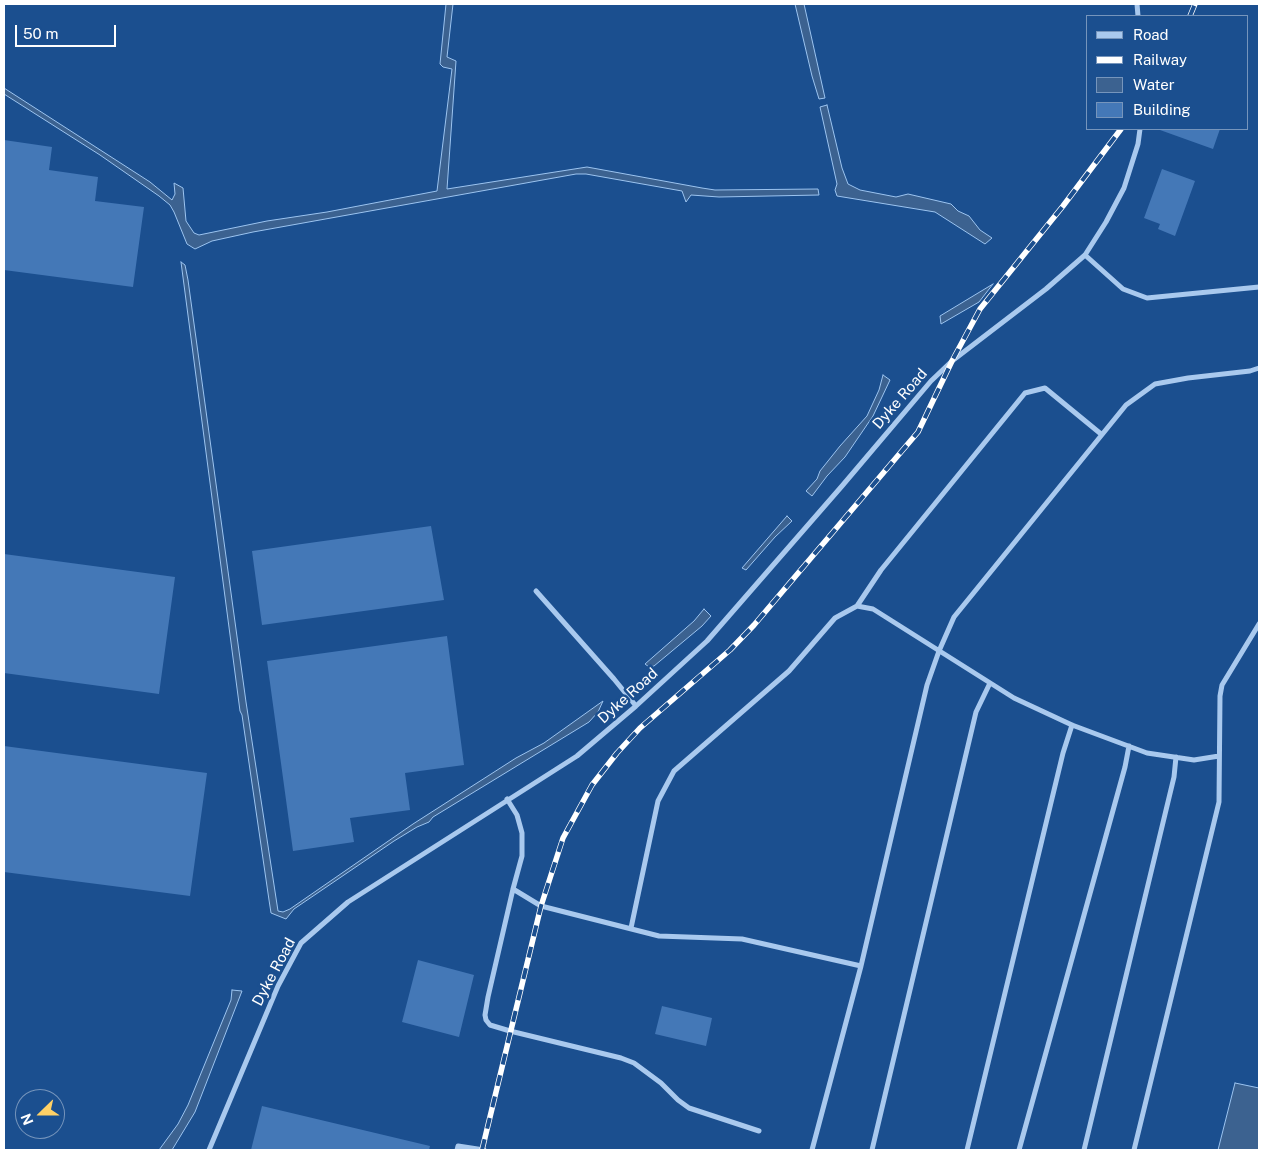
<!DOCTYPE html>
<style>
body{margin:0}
#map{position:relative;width:1263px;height:1154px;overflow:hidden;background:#1b4f8f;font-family:"Public Sans",sans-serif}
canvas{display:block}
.frame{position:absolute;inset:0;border:5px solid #fff;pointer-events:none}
.legend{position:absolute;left:1086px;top:15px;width:162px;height:115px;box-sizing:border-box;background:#1b4f8f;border:1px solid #7695bc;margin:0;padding:6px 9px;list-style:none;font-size:15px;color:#fff}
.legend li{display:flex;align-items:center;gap:10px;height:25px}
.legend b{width:25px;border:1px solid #7695bc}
.north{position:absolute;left:15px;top:1089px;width:50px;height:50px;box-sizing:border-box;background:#1b4f8f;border:1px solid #7695bc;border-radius:50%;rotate:248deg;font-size:14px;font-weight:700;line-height:20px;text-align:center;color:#fff}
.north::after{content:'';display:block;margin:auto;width:18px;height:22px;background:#ffd166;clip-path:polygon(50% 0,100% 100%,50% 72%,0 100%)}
.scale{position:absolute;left:15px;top:25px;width:101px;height:22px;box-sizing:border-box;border:2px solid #fff;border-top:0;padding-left:6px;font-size:15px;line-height:18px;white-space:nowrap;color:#fff;-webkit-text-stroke:4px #1b4f8f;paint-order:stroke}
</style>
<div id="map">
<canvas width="1263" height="1154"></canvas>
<div class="frame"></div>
<ul class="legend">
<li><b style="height:6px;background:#a9c9ee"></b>Road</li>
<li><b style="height:6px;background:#fff"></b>Railway</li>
<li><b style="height:14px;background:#3c6290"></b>Water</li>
<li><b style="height:14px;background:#4478b7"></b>Building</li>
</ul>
<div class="north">N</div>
<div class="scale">50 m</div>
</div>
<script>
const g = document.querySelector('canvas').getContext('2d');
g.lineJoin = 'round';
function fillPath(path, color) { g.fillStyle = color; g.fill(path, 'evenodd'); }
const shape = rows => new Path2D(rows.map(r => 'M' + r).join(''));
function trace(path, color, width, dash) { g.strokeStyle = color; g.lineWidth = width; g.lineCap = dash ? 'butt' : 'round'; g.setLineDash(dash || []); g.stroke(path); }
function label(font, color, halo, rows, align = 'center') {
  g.font = font + ' "Public Sans",sans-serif'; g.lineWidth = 5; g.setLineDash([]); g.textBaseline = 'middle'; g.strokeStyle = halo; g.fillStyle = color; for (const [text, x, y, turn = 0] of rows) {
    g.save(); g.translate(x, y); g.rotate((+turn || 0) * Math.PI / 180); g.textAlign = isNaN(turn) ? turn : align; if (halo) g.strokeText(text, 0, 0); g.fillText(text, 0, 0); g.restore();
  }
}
const water = shape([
 [446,4,453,4,447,57,456,61,447,189,587,167,702,188,715,190,818,189,819,195,719,197,691,195,686,202,682,191,586,174,576,174,253,232,212,241,195,249,187,244,174,212,170,205,159,196,100,155,4,94,4,88,150,182,172,200,175,194,174,183,183,188,186,221,194,233,199,235,267,221,327,212,437,191,452,69,443,67,440,64,446,4],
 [795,4,804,4,825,98,819,99,812,76,795,4],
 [827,105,842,168,848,184,860,190,896,197,908,194,951,204,958,211,969,216,980,230,992,238,985,244,935,212,837,196,835,190,837,184,820,107,827,105],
 [181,262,185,265,188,280,246,702,278,911,283,912,290,909,413,824,516,758,544,743,603,701,598,712,589,722,433,817,429,822,417,827,394,841,294,909,286,919,271,913,269,900,242,715,240,711,181,262],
 [993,284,979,302,941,324,940,316,993,284],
 [883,375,890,380,873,416,845,457,827,476,812,496,806,491,817,479,820,471,840,446,867,416,879,390,883,375],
 [787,516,792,521,775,537,746,570,742,568,787,516],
 [704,609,711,616,702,626,654,666,649,667,645,664,694,621,704,609],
 [232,990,242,991,195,1112,172,1150,159,1150,178,1124,188,1105,231,1000,232,990],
 [1235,1083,1259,1088,1259,1150,1218,1150,1235,1083]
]);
const building = shape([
 [1160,129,1220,129,1213,149,1160,130],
 [4,140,52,147,49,170,98,177,95,201,144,207,133,287,4,270],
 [1162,169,1195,181,1175,236,1158,229,1160,224,1144,218],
 [431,526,444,600,262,625,252,551],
 [4,554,175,577,159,694,4,673],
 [447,636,464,765,405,773,410,810,350,818,354,842,293,851,267,661],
 [4,746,207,773,190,896,4,872],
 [418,960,474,975,459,1037,402,1022],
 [662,1006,712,1018,706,1046,655,1034],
 [262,1106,430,1146,429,1150,251,1150]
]);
const minor = shape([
 [1137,4,1138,16],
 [1085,255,1123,289,1147,298,1259,287],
 [536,591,614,679,636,706],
 [857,606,881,570,1025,393,1045,388,1101,434],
 [507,799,517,815,522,833,522,856,513,889,488,997,485,1015,486,1020,490,1025,510,1031,621,1058,634,1063,661,1083,678,1100,689,1108,759,1131],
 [513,889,541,906,659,936,742,939,861,966],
 [631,928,658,801,674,771,789,671,835,618,857,606,873,609,1014,698,1072,725,1147,753,1194,760,1219,756],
 [209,1150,278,986,301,943,348,902,577,756,636,706,707,641,842,486,931,381,952,361,1046,289,1085,255,1106,222,1124,188,1138,144,1140,129],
 [457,1150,458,1146,484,1150],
 [812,1150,861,966,927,685,939,651,954,617,1126,405,1155,384,1188,378,1250,371,1259,368],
 [872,1150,976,712,990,683],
 [967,1150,1063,753,1072,725],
 [1019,1150,1125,767,1129,746],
 [1084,1150,1174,777,1176,757],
 [1134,1150,1219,802,1220,696,1222,685,1259,624]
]);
const rail = shape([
 [1190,16,1195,4],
 [482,1150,541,906,563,838,592,785,617,753,640,728,730,650,754,625,918,432,952,361,980,309,1063,206,1121,129]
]);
const streetNames = [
 ["Dyke Road",900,399,-49],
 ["Dyke Road",628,696,-42],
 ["Dyke Road",274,972,-62]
];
fillPath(water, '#3c6290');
trace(water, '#9cc4f0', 1);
fillPath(building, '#4478b7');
trace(minor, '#a9c9ee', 5);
trace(rail, '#fff', 5.5);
trace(rail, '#1b4f8f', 4, [11]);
label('15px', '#fff', '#1b4f8f', streetNames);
</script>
